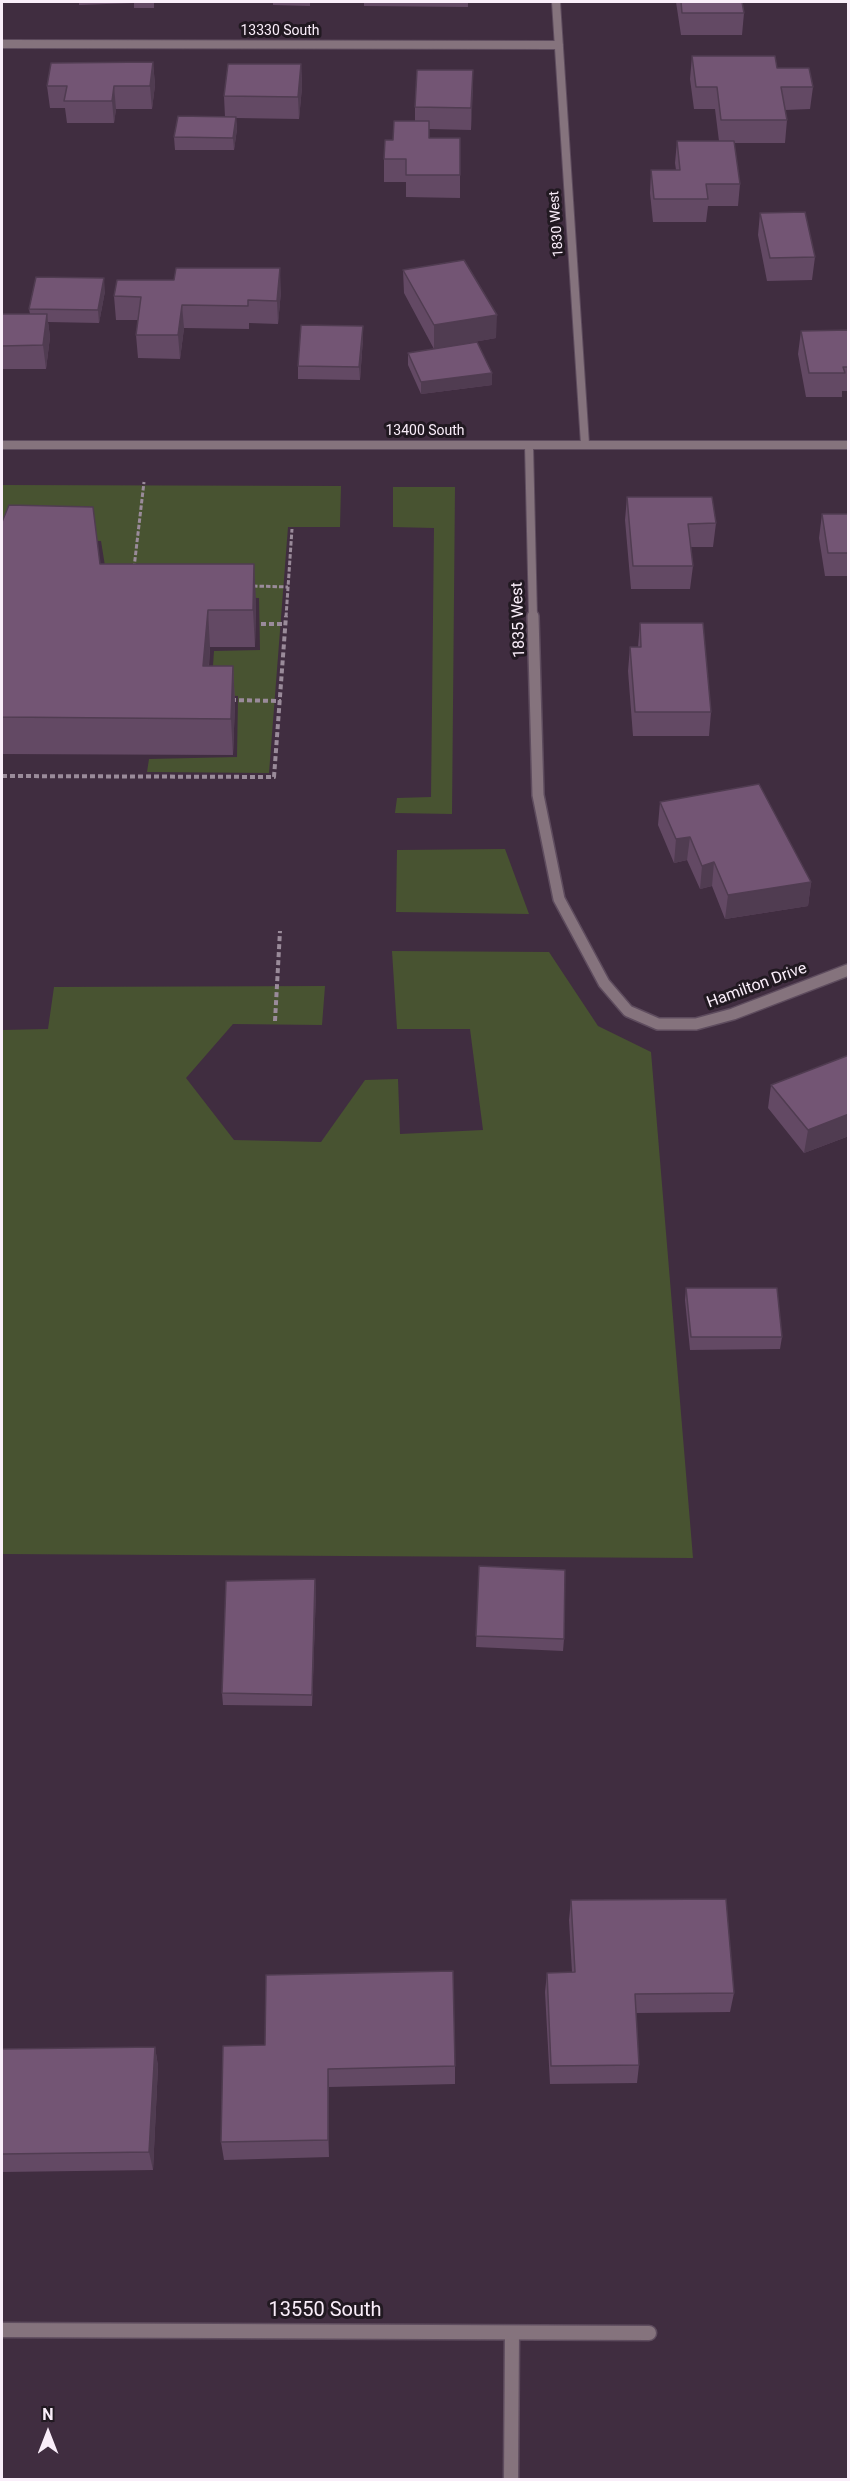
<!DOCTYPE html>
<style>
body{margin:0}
#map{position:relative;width:850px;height:2481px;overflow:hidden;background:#402d40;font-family:Roboto,sans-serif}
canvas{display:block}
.frame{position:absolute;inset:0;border:3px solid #faeefa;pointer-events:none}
.north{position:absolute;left:18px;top:2403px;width:60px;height:60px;-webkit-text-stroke:4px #211921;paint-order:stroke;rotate:0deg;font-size:16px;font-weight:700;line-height:24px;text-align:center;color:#faeefa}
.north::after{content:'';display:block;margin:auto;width:21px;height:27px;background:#faeefa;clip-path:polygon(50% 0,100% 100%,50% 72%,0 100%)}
</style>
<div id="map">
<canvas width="850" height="2481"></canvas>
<div class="frame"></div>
<div class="north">N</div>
</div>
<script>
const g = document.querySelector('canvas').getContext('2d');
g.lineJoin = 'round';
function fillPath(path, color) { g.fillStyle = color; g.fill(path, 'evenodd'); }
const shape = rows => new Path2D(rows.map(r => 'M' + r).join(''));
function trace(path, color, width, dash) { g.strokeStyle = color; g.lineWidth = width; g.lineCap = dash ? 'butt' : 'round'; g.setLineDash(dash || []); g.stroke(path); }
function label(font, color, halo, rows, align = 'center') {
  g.font = font + ' Roboto,sans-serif'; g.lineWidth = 6; g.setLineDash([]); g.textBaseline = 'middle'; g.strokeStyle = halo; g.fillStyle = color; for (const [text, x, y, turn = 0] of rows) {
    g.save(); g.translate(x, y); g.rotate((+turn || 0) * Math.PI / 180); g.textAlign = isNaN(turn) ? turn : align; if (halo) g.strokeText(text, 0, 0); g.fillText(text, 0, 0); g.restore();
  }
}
const green = shape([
 [2,485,341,486,340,527,288,527,269,773,147,772,149,759,237,757,238,696,211,695,214,651,260,650,259,598,110,597,101,541,11,539,2,557],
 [393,487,455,487,452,814,395,813,397,798,431,797,434,528,393,527],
 [505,849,529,914,396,912,397,850],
 [392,951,549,952,598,1026,651,1052,693,1558,2,1554,2,1030,48,1029,54,987,325,986,322,1025,233,1024,186,1078,234,1140,321,1142,365,1080,398,1079,400,1134,483,1130,470,1029,397,1029]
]);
const pathFar1 = shape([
 [134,568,144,482],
 [253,586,288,587],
 [286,617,292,529]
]);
const path = shape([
 [261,624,285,624],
 [231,700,281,701],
 [2,776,274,777,286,616],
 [275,1021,280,931]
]);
const service = shape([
 [511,2480,512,2333]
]);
const minorFar2 = shape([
 [556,2,585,444],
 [2,44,559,45],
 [529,445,533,617]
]);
const minorFar1 = shape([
 [533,616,538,795,559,899,604,983,628,1011,658,1024,696,1024,733,1014,848,970]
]);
const minor = shape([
 [2,2330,649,2333]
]);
const tertiary = shape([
 [2,445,848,445]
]);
const wall = shape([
 [79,2,187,2,186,3,154,3,154,8,134,8,134,3,79,5],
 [273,2,310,2,310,6,273,5],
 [364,2,468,2,468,7,364,6],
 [676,2,742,2,744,13,742,35,681,35],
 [692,56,813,87,810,109,785,110,787,120,785,143,734,143,740,184,738,206,708,206,706,222,653,222,650,193,651,170,676,170,675,163,677,141,719,141,715,109,694,109,690,79],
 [153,62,155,85,152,109,116,109,114,123,67,123,65,108,50,108,47,86],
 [301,64,302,87,299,119,236,118,237,129,234,150,175,150,174,137,225,117,224,96],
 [473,70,471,130,429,129,429,138,460,138,460,198,406,197,406,182,384,182,384,159,393,140,415,121,415,107],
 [760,213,815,257,812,280,767,281,758,235],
 [403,270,496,338,434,349,404,293],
 [105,291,99,323,48,322,50,337,46,369,2,369,2,314,30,314,29,309],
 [281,291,278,324,249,323,249,329,184,328,180,359,138,358,136,335,138,320,116,320,114,296],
 [363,326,363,338,360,380,298,379,298,366],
 [849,330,849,391,842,391,842,397,806,397,798,354,801,331],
 [408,353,492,373,492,385,421,394,408,365],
 [627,497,716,523,713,547,691,547,693,566,690,589,631,589,625,520],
 [822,514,849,514,849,576,825,576,819,538],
 [2,522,100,564,256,600,255,647,210,647,209,666,233,666,235,703,233,755,2,754],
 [640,623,711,712,709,736,633,736,628,671,630,647,638,647],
 [660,802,811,882,808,906,725,919,712,886,700,889,687,860,674,863,658,825],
 [849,1055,849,1136,804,1153,768,1108,771,1085],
 [686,1288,782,1337,780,1349,690,1350,685,1300],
 [479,1566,564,1639,563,1651,476,1647],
 [315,1579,316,1591,312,1706,223,1705,222,1693],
 [571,1900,734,1993,730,2012,636,2013,639,2065,637,2083,550,2084,545,1992,547,1973,572,1972,569,1920],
 [223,2046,455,2066,455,2084,329,2087,329,2157,224,2160,221,2142],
 [155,2047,158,2066,153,2170,2,2172,2,2049]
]);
const shadedWall = shape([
 [153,62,155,85,152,109,150,86],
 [301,64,302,87,299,119,298,97],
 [473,70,473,93,471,130,471,108],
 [114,86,116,109,114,123,112,101],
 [236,117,237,129,234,150,233,138],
 [280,268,281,291,278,324,277,301],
 [104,278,105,291,99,323,98,310],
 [182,305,184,328,180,359,178,335],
 [47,314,50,337,46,369,43,345],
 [497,315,496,338,434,349,434,325],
 [363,326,363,338,360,380,359,367],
 [492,373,492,385,421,394,421,382],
 [254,564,256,600,255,647,253,610],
 [208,610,210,647,206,703,203,666],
 [233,666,235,703,233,755,231,719],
 [690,837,687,860,674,863,676,839],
 [714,862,712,886,700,889,702,866],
 [811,882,808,906,725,919,728,895],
 [849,1114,849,1136,804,1153,808,1130],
 [315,1579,316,1591,312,1706,312,1695],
 [155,2047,158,2066,153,2170,149,2152],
 [328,2069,329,2087,329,2157,328,2140]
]);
const building = shape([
 [681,2,742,2,744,13,682,13,681,2],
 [692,56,775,56,777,68,809,68,813,87,781,87,787,120,721,120,717,87,696,87,692,56],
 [153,62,150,86,114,86,112,101,64,101,67,86,47,86,51,63,153,62],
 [228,64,301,64,298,97,224,96,228,64],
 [417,70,473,70,471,108,415,107,417,70],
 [178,116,236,117,233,138,174,137,178,116],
 [394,121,429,121,429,138,460,138,460,175,406,175,406,159,384,159,385,140,393,140,394,121],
 [677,141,734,141,740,184,706,184,708,199,654,199,651,170,680,170,677,141],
 [805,212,815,257,770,258,760,213,805,212],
 [464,260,497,315,434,325,403,270,464,260],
 [176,268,280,268,277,301,248,300,248,306,182,305,178,335,136,335,141,297,114,296,117,280,174,280,176,268],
 [36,277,104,278,98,310,29,309,36,277],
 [2,314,47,314,43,345,2,346,2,314],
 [301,325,363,326,359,367,298,366,301,325],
 [849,330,849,367,843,367,845,373,809,373,801,331,849,330],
 [477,342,492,373,421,382,408,353,477,342],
 [627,497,712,497,716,523,688,524,693,566,633,566,627,497],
 [9,505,93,507,100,564,254,564,253,610,208,610,203,666,233,666,231,719,2,717,2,522,9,505],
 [822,514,849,514,849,553,828,553,822,514],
 [640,623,703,623,711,712,635,712,630,647,641,647,640,623],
 [759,784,811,882,728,895,714,862,702,866,690,837,676,839,660,802,759,784],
 [849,1055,849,1114,808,1130,771,1085,849,1055],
 [686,1288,777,1288,782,1337,691,1337,686,1288],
 [479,1566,565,1570,564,1639,476,1636,479,1566],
 [315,1579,312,1695,222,1693,226,1581,315,1579],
 [726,1899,734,1993,635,1994,639,2065,551,2066,547,1973,575,1972,571,1900,726,1899],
 [453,1971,455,2066,328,2069,328,2140,221,2142,223,2046,265,2045,266,1975,453,1971],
 [155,2047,149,2152,2,2154,2,2049,155,2047]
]);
const farStreetnames = [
 ["13330 South",280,31],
 ["1830 West",557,224,-94],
 ["13400 South",425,431]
];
const streetNames = [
 ["1835 West",519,620,-92],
 ["Hamilton Drive",757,986,-20]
];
const nearStreetnames = [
 ["13550 South",325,2311]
];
fillPath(green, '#485331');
trace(service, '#5e4c5e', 17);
trace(minorFar2, '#5e4c5e', 10);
trace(minorFar1, '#5e4c5e', 14);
trace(minor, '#5e4c5e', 17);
trace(tertiary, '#5e4c5e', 10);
trace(pathFar1, '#9a8b9a', 3, [4.5, 2]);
trace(path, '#9a8b9a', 4, [5, 3]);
trace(service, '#85737d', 14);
trace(minorFar2, '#85737d', 8);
trace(minorFar1, '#85737d', 11);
trace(minor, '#85737d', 14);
trace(tertiary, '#85737d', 8);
fillPath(wall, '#634964');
fillPath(shadedWall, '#503c51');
fillPath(building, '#735574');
trace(building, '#503c51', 1.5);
label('14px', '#faeefa', '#211921', farStreetnames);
label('16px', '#faeefa', '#211921', streetNames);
label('20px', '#faeefa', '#211921', nearStreetnames);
</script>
